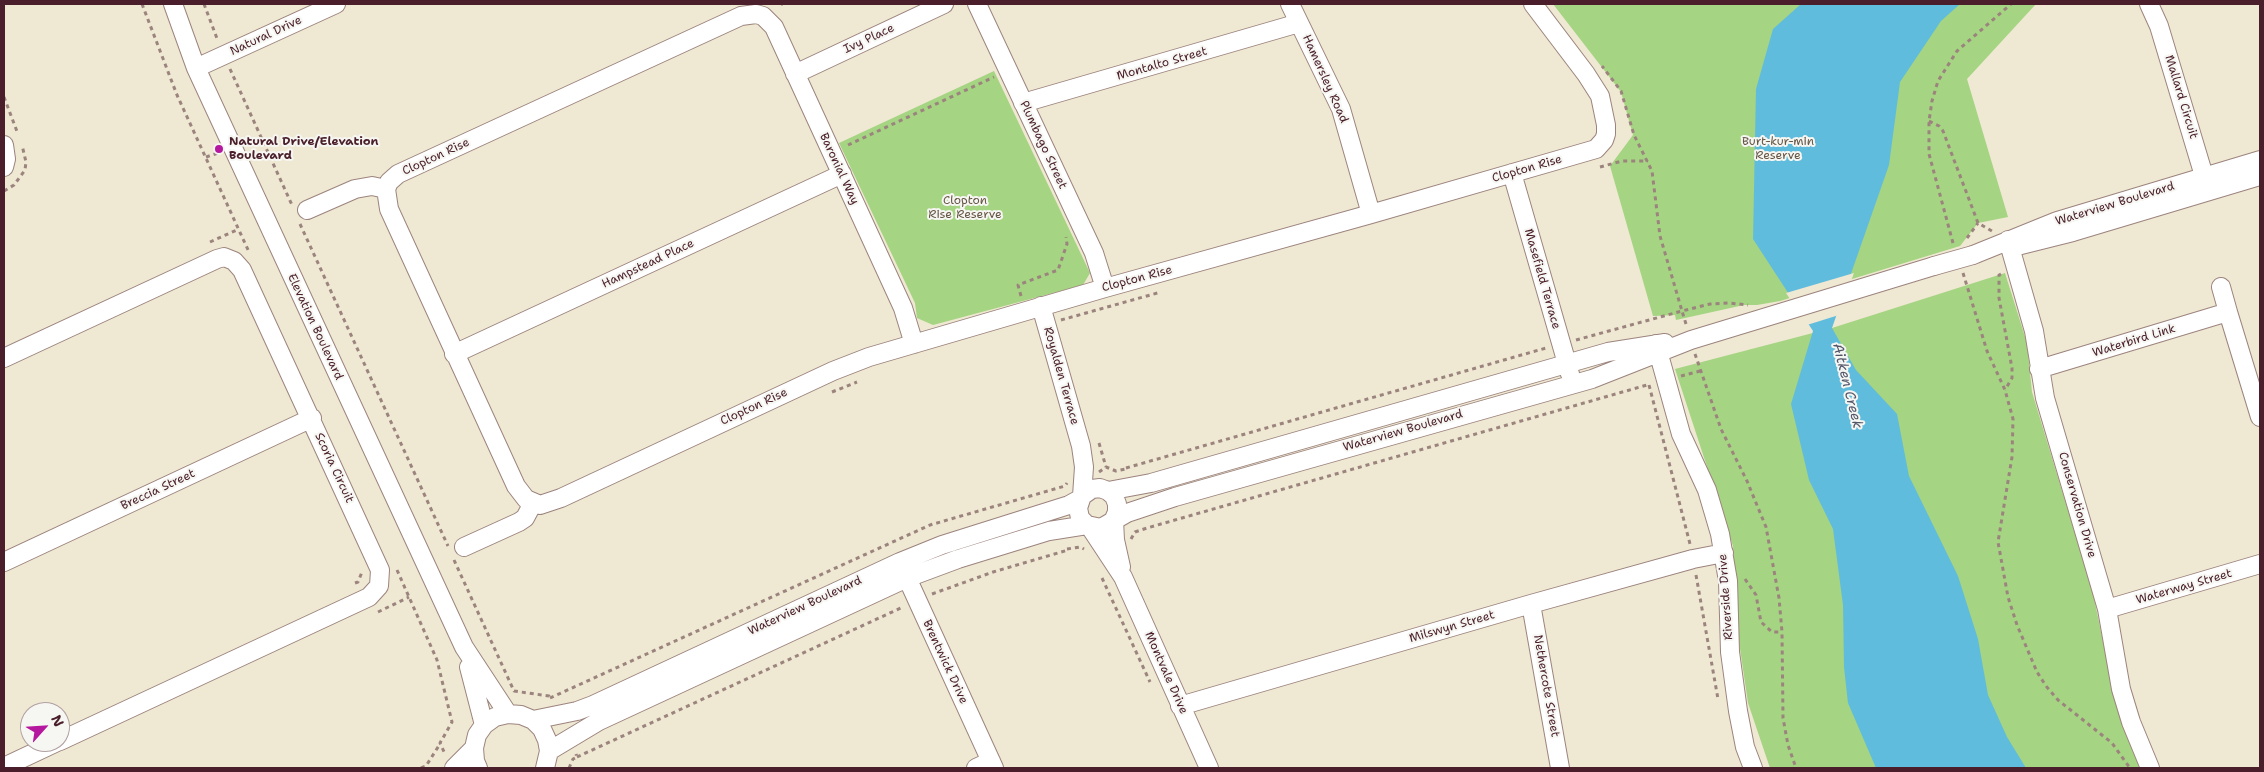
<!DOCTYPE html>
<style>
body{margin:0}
#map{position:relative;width:2264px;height:772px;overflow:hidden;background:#efe8d2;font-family:"Shantell Sans",sans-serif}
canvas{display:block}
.frame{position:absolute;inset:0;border:5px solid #4a1f2b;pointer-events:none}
.north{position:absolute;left:20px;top:702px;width:50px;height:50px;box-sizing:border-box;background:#f6f6f2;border:1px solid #b1a0a2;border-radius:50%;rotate:64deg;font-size:14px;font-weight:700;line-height:20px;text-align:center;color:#4a1f2b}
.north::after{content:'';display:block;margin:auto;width:18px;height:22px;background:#b5179e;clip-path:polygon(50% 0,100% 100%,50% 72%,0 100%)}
</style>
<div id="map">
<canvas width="2264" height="772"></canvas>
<div class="frame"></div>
<div class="north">N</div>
</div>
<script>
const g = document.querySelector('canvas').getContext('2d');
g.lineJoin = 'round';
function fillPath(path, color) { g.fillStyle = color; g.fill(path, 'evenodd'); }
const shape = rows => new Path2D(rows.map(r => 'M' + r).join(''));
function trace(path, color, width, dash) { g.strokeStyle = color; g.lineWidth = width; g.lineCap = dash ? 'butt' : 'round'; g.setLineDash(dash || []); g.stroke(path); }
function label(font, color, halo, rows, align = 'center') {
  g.font = font + ' "Shantell Sans",sans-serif'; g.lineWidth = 4; g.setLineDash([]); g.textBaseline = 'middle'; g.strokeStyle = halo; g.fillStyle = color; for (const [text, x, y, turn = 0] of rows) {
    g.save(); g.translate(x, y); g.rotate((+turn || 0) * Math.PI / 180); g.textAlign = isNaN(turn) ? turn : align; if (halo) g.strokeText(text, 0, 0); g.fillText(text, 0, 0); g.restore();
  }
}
const green = shape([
 [1553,4,2036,4,1967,79,2008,217,1978,223,1960,246,1780,301,1757,305,1744,305,1676,320,1675,315,1653,316,1610,166,1633,135,1621,92],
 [994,71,1090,273,1083,285,933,325,917,318,915,303,839,143],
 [2005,273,2027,343,2032,392,2093,593,2116,705,2140,768,1770,768,1748,703,1738,635,1733,546,1675,369,1832,328]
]);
const water = shape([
 [1801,4,1960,4,1941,21,1900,82,1889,165,1832,328,1856,370,1897,414,1909,476,1958,576,1978,639,1988,695,2007,737,2026,768,1876,768,1848,703,1844,667,1843,605,1833,529,1809,480,1791,404,1813,331,1753,239,1756,89,1773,29]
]);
const pier = shape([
 [1854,273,1839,315,1807,325,1786,293]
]);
const path = shape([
 [142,4,177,95,249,252],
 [204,4,218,41],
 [782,4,783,5],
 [230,69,292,205],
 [4,97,18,134],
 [1929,121,1939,126,1943,131,1978,223,1992,231],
 [848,145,994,77],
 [206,157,218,153],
 [1600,167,1622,161,1648,161],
 [4,191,14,185,25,170,26,162,22,145],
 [300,224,448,546],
 [1967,238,1978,223],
 [210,242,239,229],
 [1953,243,1929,154,1929,121,1932,101,1938,81,1957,51,2011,4],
 [1963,273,1987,351,2005,390,2013,419,2012,457,1998,542,2008,597,2017,625,2037,672,2046,686,2058,700,2112,743,2130,768],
 [2001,274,1999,275,1999,298,2012,368,2012,378,2005,390],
 [1021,296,1018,285,1058,270,1067,244,1066,237],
 [1061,320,1161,292],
 [1686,324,1682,311,1710,304,1729,303,1748,305],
 [1576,340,1682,311,1660,236,1652,171,1634,135,1621,91,1602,66],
 [1695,354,1721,429,1747,481,1766,527,1779,598,1782,632,1783,718,1788,745,1796,768],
 [1681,376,1700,371],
 [1649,385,1690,544],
 [832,392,857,382],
 [1099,443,1106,467],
 [1126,468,1546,348],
 [1099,472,1106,467,1116,471,1126,469],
 [1131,539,1135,532,1147,528,1647,385],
 [1067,549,1080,547,1084,549],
 [454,560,514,691,549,696,550,699],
 [397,570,437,660,452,722,440,743,445,754],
 [1696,575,1718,699],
 [1102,578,1150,682],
 [1745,579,1756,595,1761,622,1772,632,1782,632],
 [355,583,358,582,362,572],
 [932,594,993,572,1068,550],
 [378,612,409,597],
 [550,698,930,525,1065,486,1067,483],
 [577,757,903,607],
 [421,768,426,766,440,744],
 [569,768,573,759,577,757,576,754]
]);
const minor = shape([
 [173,4,196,68,464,647,508,714],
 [977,4,1094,253,1105,288],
 [1290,4,1341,109,1371,214],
 [2149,4,2159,26,2207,186],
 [196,68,336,4],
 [795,74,944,4],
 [1023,103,1299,23],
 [4,145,6,159,4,167],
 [1512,173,1570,374],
 [307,210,355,189,372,186,386,189],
 [2008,240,2034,331,2045,398,2107,609,2121,689,2131,722,2150,768],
 [2017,246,2073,232,2260,176],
 [1973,255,2057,221,2260,160],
 [2221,287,2228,312],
 [1041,306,1081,446,1084,467,1082,496],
 [914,344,903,308,774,27,763,16,756,14,741,16,398,174,389,182,386,189,389,209,516,486,526,499,540,505,561,498,833,371,869,357,1105,288,1371,214,1596,149,1604,140,1606,134,1606,125,1600,96,1586,74,1533,4],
 [1656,344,1681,434,1707,490,1720,534,1728,581,1730,652,1738,711,1745,747,1753,768],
 [454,354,842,174],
 [4,358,217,259,224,257,234,261,242,270,380,570,379,586,369,597,60,741],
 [2039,369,2228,312,2260,417],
 [1108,491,1151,483,1608,352,1665,343],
 [1114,519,1117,512,1117,504,1114,496,1108,491,1100,488,1092,489,1082,496,1078,508,1080,518,1087,525,1101,528,1127,513,1175,497,1592,379,1691,340,1934,266],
 [1114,520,1115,540,1121,567],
 [1090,527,1123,577,1209,768],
 [464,547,519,522,525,518,533,503],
 [4,562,312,418],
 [903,569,994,768],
 [1531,604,1560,768],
 [2107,609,2260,564],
 [469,667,484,725],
 [1180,706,1531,604,1693,559,1724,553],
 [533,720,577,711,593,705,900,562,942,545,1069,505,1080,499],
 [549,751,599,721,907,578,958,559,1049,531,1087,525],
 [4,767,57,742],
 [454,768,474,748],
 [478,768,475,761,474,748,477,735,484,725,495,717,508,714,521,715,533,720,542,729,547,740,549,751,545,768],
 [976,768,991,761]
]);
const minorBridge = shape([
 [1934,266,1973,255]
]);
const markers = [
 [219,149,5,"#b5179e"]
];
const streetNames = [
 ["Natural Drive",266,36,-25],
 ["Ivy Place",869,39,-25],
 ["Montalto Street",1162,64,-16],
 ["Hamersley Road",1325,79,66],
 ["Mallard Circuit",2181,97,73],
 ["Plumbago Street",1043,145,65],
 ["Clopton Rise",436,157,-25],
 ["Baronial Way",839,169,65],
 ["Clopton Rise",1527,169,-16],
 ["Waterview Boulevard",2115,204,-17],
 ["Hampstead Place",648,264,-25],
 ["Clopton Rise",1137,279,-15],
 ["Masefield Terrace",1542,279,74],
 ["Elevation Boulevard",315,327,65],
 ["Waterbird Link",2134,341,-17],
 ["Royalden Terrace",1061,376,74],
 ["Clopton Rise",754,407,-25],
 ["Waterview Boulevard",1403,431,-16],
 ["Scoria Circuit",334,468,65],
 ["Breccia Street",158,490,-25],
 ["Conservation Drive",2077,505,74],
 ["Waterway Street",2184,587,-16],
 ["Riverside Drive",1726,597,-94],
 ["Waterview Boulevard",805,606,-25],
 ["Milswyn Street",1452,627,-16],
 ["Brentwick Drive",945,662,65],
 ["Montvale Drive",1166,673,66],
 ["Nethercote Street",1546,686,80]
];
const poiNames = [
 ["Natural Drive/Elevation",229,142],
 ["Boulevard",229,156]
];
const parkNames = [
 ["Burt-kur-min",1778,142],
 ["Reserve",1778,156],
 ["Clopton",965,201],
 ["Rise Reserve",965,215]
];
const waterNames = [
 ["Aitken Creek",1847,386,76]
];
fillPath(green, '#a5d482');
fillPath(water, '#5fbcdd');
fillPath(pier, '#efe8d2');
trace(minor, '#9c847e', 20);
trace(path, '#9c847e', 3, [4, 4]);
trace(minor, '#fff', 18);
trace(minorBridge, '#9c847e', 20, []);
trace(minorBridge, '#fff', 18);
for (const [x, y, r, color] of markers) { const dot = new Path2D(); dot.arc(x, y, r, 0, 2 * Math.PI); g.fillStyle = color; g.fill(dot); trace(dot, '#f6f6f2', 2); }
label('12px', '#4a1f2b', '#f6f6f2', streetNames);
label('bold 12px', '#4a1f2b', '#f6f6f2', poiNames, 'left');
label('12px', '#655545', '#f6f6f2', parkNames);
label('italic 14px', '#515669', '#f6f6f2', waterNames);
</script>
